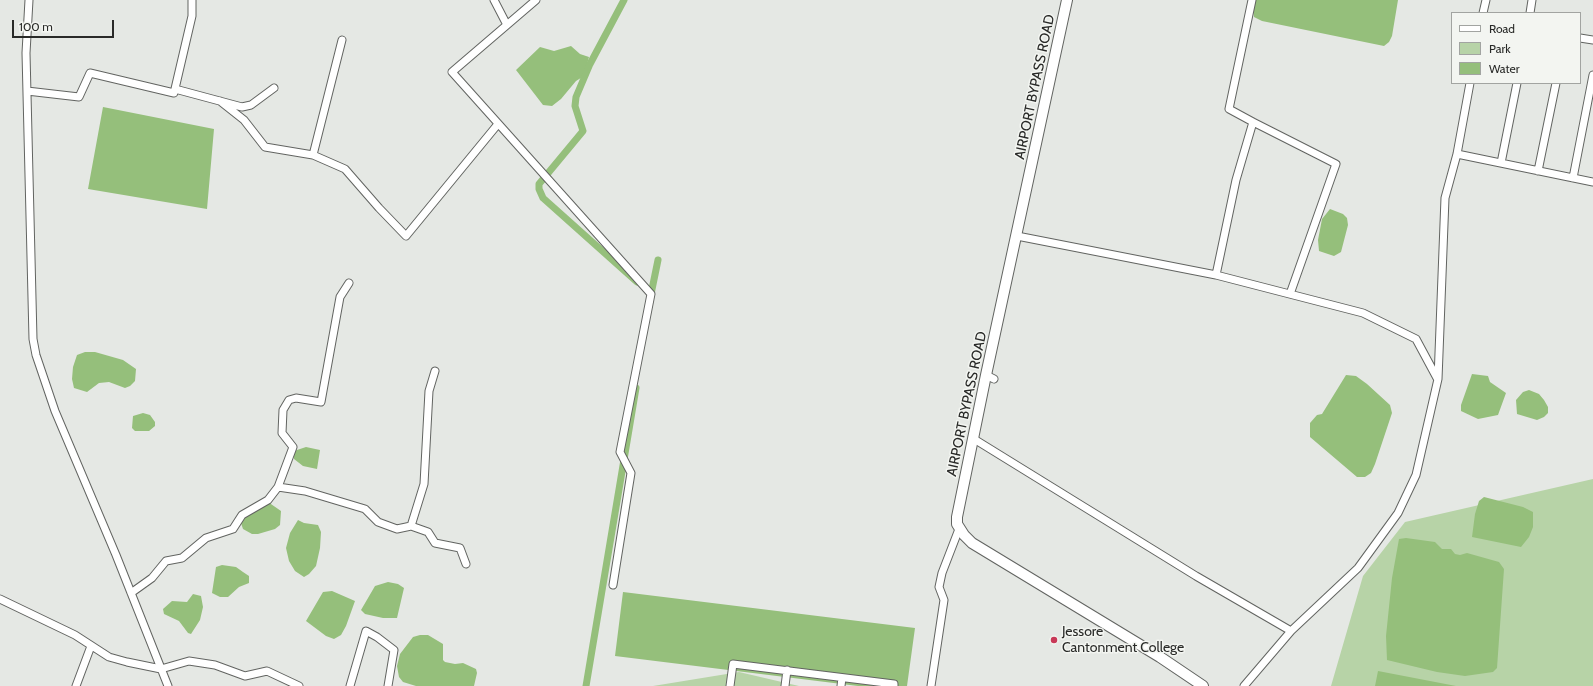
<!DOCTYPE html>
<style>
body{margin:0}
#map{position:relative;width:1593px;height:686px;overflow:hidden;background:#e5e8e4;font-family:Cabin,sans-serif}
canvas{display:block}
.legend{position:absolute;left:1451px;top:12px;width:130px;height:72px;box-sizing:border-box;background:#f3f5f1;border:1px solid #a2a4a1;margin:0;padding:5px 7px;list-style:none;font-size:12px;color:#292a28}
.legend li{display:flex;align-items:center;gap:8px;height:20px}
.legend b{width:20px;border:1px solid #a2a4a1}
.scale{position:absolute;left:12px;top:20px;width:102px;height:18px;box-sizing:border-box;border:2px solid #292a28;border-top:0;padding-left:5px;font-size:12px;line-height:14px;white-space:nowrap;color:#292a28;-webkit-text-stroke:3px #f3f5f1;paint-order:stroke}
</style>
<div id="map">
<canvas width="1593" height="686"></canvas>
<ul class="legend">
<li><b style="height:5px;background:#fff"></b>Road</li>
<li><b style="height:11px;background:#b7d3a7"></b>Park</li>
<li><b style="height:11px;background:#95bf7b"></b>Water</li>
</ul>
<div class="scale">100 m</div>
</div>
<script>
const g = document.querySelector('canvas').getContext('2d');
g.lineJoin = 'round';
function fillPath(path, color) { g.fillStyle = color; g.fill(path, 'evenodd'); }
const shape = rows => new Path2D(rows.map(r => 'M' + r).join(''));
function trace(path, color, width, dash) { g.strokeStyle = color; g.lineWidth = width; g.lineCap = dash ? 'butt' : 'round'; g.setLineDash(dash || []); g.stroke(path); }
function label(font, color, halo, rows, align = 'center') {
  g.font = font + ' Cabin,sans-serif'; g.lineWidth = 3; g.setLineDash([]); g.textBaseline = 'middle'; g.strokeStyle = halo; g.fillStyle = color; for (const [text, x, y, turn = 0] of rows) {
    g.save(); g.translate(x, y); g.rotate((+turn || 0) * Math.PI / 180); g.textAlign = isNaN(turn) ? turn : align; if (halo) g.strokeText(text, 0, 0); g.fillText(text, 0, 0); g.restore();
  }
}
const green = shape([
 [1593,479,1593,686,1331,686,1363,576,1405,522],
 [739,672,799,686,653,686]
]);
const water = shape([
 [1255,0,1398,0,1392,36,1389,42,1384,46,1262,21,1254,17,1253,9],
 [571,46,580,54,589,57,584,76,576,81,561,99,552,106,543,105,516,70,540,47,554,51],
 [103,107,214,129,207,209,88,189],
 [1330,209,1343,214,1347,218,1348,225,1341,252,1334,256,1319,251,1318,240,1322,219],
 [85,352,95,352,123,360,136,369,135,381,130,386,125,388,109,382,99,383,87,392,74,388,72,379,73,367,77,355],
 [1472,374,1488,376,1490,382,1506,393,1498,415,1478,419,1461,411,1461,405],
 [1346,375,1356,376,1367,384,1390,405,1392,413,1375,464,1371,473,1365,477,1357,477,1310,437,1310,423,1317,415,1322,414],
 [1529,390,1539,394,1544,400,1548,407,1548,413,1544,417,1537,420,1517,414,1516,400,1523,392],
 [143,413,150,415,155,422,155,426,149,431,135,431,132,428,133,416],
 [306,447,320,450,317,469,303,466,294,459,294,451],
 [1484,497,1523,507,1533,512,1533,527,1529,537,1521,547,1472,537,1475,514,1479,501],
 [268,502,281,511,280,525,275,529,258,534,252,534,243,529,241,523,245,517],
 [298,520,304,523,318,525,321,532,320,548,316,566,309,574,304,577,295,571,289,561,286,548,290,533],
 [1406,538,1435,542,1442,549,1451,549,1455,554,1460,555,1467,553,1499,562,1504,569,1497,668,1493,672,1465,676,1437,672,1387,660,1386,636,1392,578,1399,539],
 [222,565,236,567,243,572,249,576,249,583,239,587,228,597,220,597,212,593,216,567],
 [388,582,398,584,404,588,397,618,383,618,365,614,361,610,375,586],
 [332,591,355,601,346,626,341,635,334,639,326,636,306,621,323,592],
 [623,592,915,628,907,686,858,686,615,656],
 [193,594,201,596,203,607,200,620,191,634,188,633,179,621,164,614,163,609,172,601,187,602],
 [420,635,428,635,443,644,443,660,445,662,455,664,463,663,476,669,477,673,474,686,416,686,403,682,399,677,397,666,400,654,413,637],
 [1378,671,1456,686,1375,686]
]);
const canal = shape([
 [624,0,590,64,576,97,575,106,583,131,539,184,539,189,543,198,637,282],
 [650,299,658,260],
 [586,686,636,388]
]);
const street = shape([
 [29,0,26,53,33,339,36,355,55,411,116,555,168,686],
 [494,0,507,25],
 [536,0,452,72,651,294,620,452,631,473,613,585],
 [1483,13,1486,0],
 [1530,13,1532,0],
 [1580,38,1593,40],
 [175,89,242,107,251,105,274,88],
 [27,91,79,97,90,73,174,93,192,16,192,0],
 [220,101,244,120,265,147,313,155,345,169,379,208,406,236,498,124],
 [1253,122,1336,164,1290,294],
 [1457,154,1593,182],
 [313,155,342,40],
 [1501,163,1517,83],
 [1538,171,1556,83],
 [1573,178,1593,75],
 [1017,236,1216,275,1236,180,1253,122,1229,109,1252,0],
 [1216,275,1363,313,1416,339,1437,378],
 [986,375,994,379],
 [974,439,1196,576,1291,631],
 [278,487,293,447,282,433,283,410,289,400,296,398,321,402,340,297,349,283],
 [411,526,428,532,435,543,460,548,466,564],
 [131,593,152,578,166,561,182,558,206,538,233,529,242,515,268,500,278,487,305,491,365,509,378,522,397,529,411,526,424,484,429,391,435,371],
 [0,599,75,635,109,657,127,662,161,669,189,661,215,665,245,676,267,671,299,686],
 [76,686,91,646],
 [350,686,366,631,377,637,394,650,388,686],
 [730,686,733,664,894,684,894,686],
 [785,686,787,670],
 [841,686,842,678],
 [931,686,944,600,939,587,942,573,959,529],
 [1244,686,1291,631,1358,568,1398,513,1416,475,1438,379,1445,198,1457,154,1470,83]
]);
const secondary = shape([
 [1067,0,986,375,957,517,957,524,964,535,972,543,1160,657,1203,686]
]);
const markers = [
 [1054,640,4,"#c83857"]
];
const streetNames = [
 ["AIRPORT BYPASS ROAD",1035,87,-78],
 ["AIRPORT BYPASS ROAD",967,404,-78]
];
const poiNames = [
 ["Jessore",1062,632],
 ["Cantonment College",1062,648]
];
fillPath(green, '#b7d3a7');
fillPath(water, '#95bf7b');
trace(canal, '#95bf7b', 7);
trace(street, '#626461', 9);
trace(secondary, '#626461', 12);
trace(street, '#fff', 7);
trace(secondary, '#fff', 10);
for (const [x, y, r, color] of markers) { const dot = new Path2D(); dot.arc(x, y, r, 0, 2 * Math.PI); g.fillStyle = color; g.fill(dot); trace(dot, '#f3f5f1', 1.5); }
label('14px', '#292a28', '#f3f5f1', streetNames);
label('14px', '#292a28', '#f3f5f1', poiNames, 'left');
</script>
